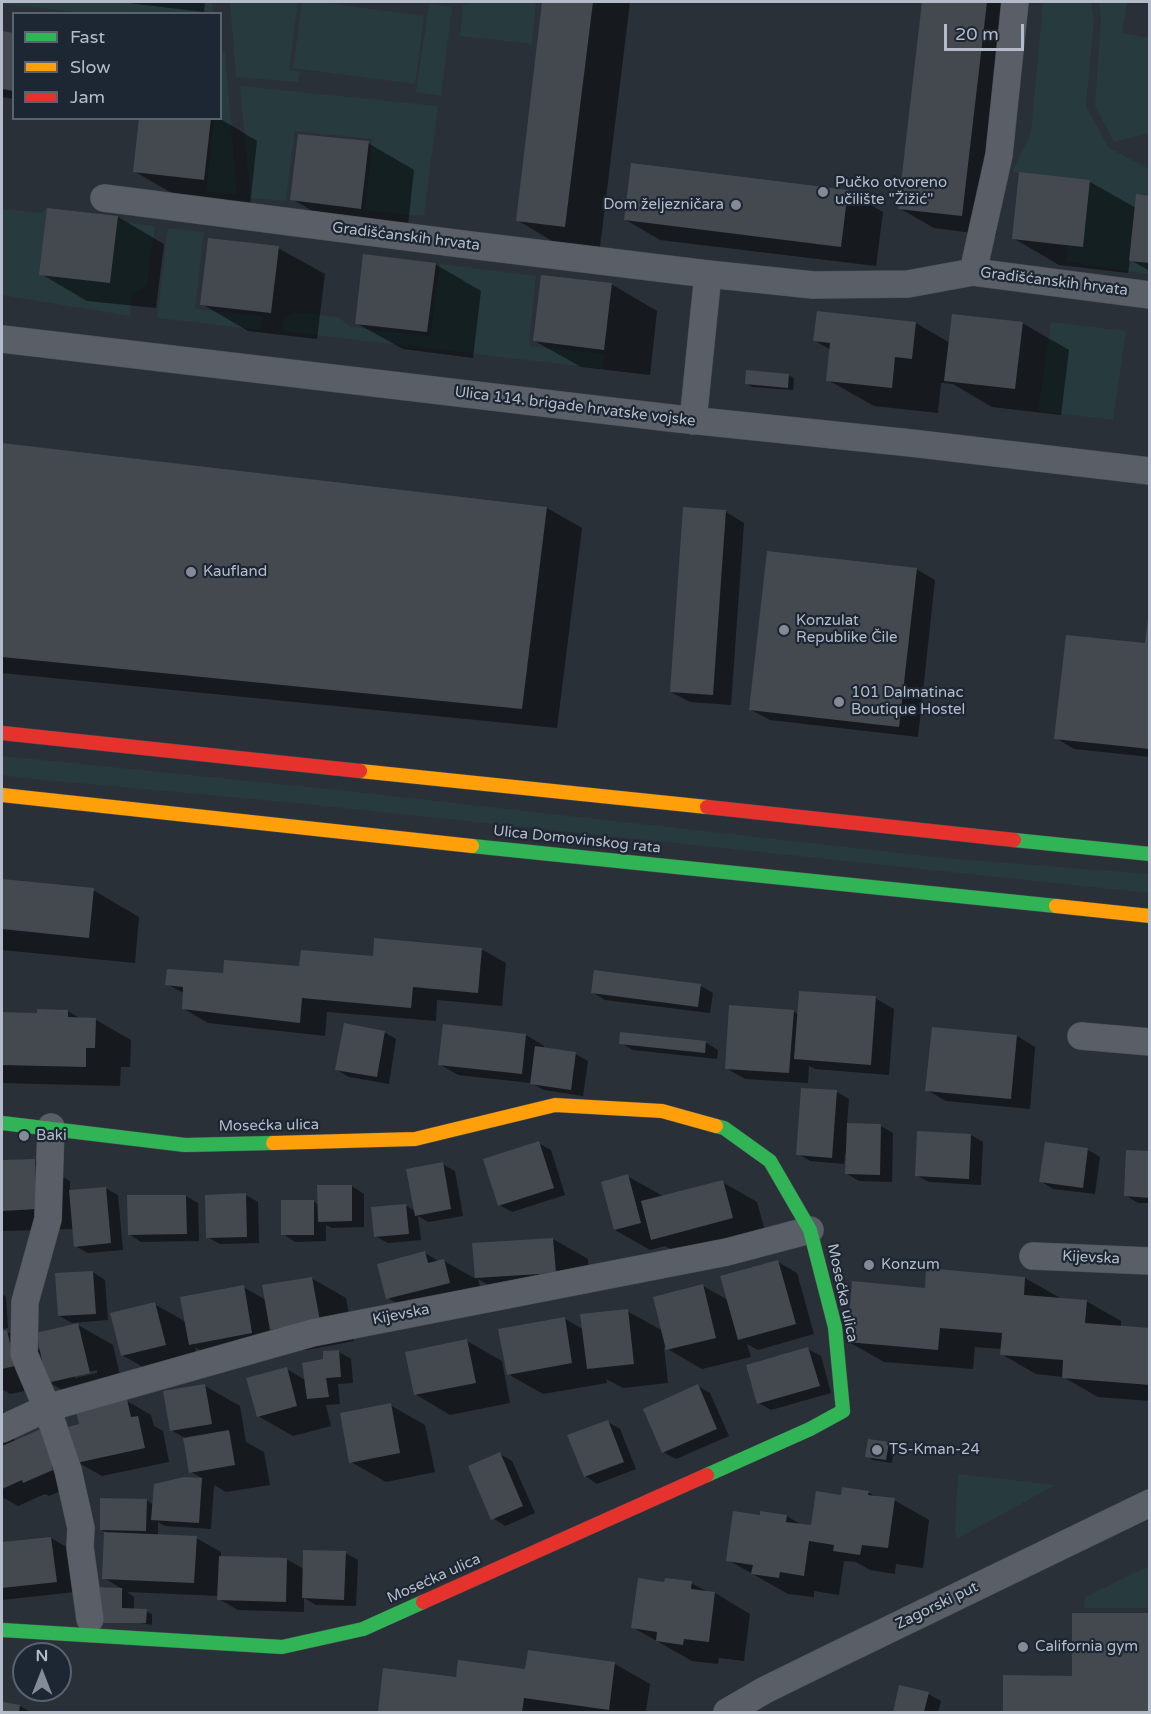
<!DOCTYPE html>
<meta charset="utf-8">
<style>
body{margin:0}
#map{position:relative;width:1151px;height:1714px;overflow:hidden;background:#2a3038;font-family:"Varela Round",sans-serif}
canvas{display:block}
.frame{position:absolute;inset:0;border:3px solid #b4bcc9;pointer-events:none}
.legend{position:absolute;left:12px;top:12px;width:210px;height:108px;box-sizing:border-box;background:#1d2633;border:2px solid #59626f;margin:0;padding:8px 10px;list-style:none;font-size:18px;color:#b4bcc9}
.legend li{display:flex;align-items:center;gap:12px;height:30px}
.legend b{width:30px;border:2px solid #59626f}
.north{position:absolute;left:12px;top:1642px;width:60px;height:60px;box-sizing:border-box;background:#1d2633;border:2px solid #59626f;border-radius:50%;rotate:0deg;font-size:16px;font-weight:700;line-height:24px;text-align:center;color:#b4bcc9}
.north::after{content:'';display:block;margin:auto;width:21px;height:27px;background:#848b96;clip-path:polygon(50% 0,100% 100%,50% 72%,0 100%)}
.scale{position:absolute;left:944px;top:24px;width:80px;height:27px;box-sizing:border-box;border:3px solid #b4bcc9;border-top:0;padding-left:8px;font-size:18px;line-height:21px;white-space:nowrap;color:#b4bcc9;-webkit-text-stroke:4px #1d2633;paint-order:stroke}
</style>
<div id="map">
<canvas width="1151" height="1714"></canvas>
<div class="frame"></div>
<ul class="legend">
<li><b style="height:8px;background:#30b455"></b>Fast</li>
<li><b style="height:8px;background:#ff9f0a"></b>Slow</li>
<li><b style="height:8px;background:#e5322d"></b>Jam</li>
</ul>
<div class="north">N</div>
<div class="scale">20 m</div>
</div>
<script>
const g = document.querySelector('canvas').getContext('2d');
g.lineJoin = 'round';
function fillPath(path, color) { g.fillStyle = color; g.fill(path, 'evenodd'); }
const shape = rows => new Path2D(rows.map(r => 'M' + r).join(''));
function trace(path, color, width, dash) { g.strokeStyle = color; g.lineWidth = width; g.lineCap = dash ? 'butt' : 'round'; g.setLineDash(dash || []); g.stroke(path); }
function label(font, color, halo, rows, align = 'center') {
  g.font = font + ' "Varela Round",sans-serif'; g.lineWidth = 4.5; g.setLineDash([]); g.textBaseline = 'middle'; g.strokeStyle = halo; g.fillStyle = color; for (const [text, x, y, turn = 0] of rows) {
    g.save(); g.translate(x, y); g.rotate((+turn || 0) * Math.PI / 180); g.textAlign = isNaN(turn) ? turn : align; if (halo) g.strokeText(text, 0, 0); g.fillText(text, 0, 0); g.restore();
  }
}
const green = shape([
 [2,2,212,2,213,13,86,13,2,4],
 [230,2,298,2,289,70,300,72,298,82,236,77],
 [302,2,318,2,424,16,415,84,293,68],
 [471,2,536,2,532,44,460,36,463,5],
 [1043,2,1091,2,1094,21,1086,106,1109,148,1149,169,1149,196,1136,195,1129,261,1149,263,1149,274,1066,262,1068,245,1083,247,1090,180,1012,172,1031,133],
 [1099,2,1127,2,1122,33,1149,38,1149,133,1114,142,1095,106,1101,20],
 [429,4,452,7,441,96,416,92],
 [221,52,225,52,237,195,206,191,214,119,220,118],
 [240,86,438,106,424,215,417,216,365,210,372,139,295,131,286,201,250,198],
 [47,208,40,275,110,283,118,216,121,222,155,226,147,286,132,293,130,316,2,295,2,213,4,209,42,213],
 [168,228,204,232,195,309,263,316,262,330,157,318],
 [440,264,536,276,529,346,605,354,603,369,282,331,284,317,295,312,338,317,351,327,430,336],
 [1051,322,1126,331,1113,420,1038,411],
 [2,756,338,790,944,858,1149,874,1149,893,296,803,23,778,2,775],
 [958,1474,1055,1485,957,1539,955,1530],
 [1149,1566,1149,1608,1084,1608,1085,1597]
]);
const shadow = shape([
 [120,2,205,2,204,12],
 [544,2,630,2,600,247,552,241,517,220],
 [923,2,1024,2,996,236,934,228,899,208],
 [2,33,14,34,14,99,2,97],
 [140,118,219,118,257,141,250,205,180,198,134,171],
 [368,143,414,170,407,234,338,226,292,199],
 [1090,182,1136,208,1150,197,1150,271,1130,260,1128,273,1059,265,1013,238],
 [848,192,883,212,876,266,660,240,626,220],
 [118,217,164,244,156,308,87,301,41,274],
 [278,248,325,274,317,339,248,331,202,304],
 [435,264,481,291,473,358,403,349,356,323],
 [611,284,657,311,650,375,581,367,535,341],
 [916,323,950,343,1022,323,1069,350,1061,415,992,407,953,384,941,383,938,413,874,406,828,380,831,350,815,341],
 [789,375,794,379,793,390,752,387,747,383],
 [2,445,547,508,582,528,557,728,2,673],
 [726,512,744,523,731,705,690,702,671,692],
 [916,569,935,580,918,737,770,720,751,710],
 [1150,619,1150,757,1074,749,1056,738,1147,645],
 [2,881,93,890,139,917,135,963,2,950],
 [481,949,506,963,502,1006,437,1000,436,1021,327,1012,325,1036,208,1023,184,1009,185,994,167,984,224,975,301,968,374,958],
 [595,972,701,986,713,993,710,1013,605,1000,592,992],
 [875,998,894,1009,889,1075,815,1069,809,1066,808,1083,745,1079,726,1068,793,1011,799,1015],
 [68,1011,81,1019,96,1020,131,1040,130,1067,121,1067,120,1086,2,1083,2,1012,39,1014],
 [384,1032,396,1039,389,1084,349,1077,337,1070],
 [526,1035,544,1046,544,1049,575,1054,588,1061,583,1096,544,1090,531,1083,458,1075,439,1064],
 [1017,1036,1035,1047,1030,1109,946,1101,927,1090],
 [705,1042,718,1050,717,1059,633,1050,621,1043],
 [837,1092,849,1099,847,1125,881,1126,893,1133,892,1182,859,1181,847,1174,847,1154,845,1154,844,1164,810,1161,798,1154],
 [919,1133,971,1135,983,1142,981,1185,929,1182,916,1175],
 [538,1143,551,1150,565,1195,512,1212,499,1205],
 [1046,1144,1088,1150,1100,1157,1095,1194,1053,1189,1040,1181],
 [1150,1152,1150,1203,1138,1203,1125,1195],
 [35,1161,70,1181,70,1192,105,1188,118,1195,123,1250,88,1253,75,1246,74,1229,2,1231,2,1162],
 [442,1164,455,1171,463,1216,428,1222,418,1216,421,1240,388,1243,375,1236,406,1206,415,1211],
 [627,1176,663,1196,722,1182,757,1202,767,1238,688,1259,665,1246,650,1250,615,1230],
 [352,1186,364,1194,364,1227,332,1228,326,1225,326,1241,295,1242,283,1234,313,1201,319,1205],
 [246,1195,258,1202,259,1243,220,1244,207,1237],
 [186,1196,198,1203,199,1241,141,1242,129,1234],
 [553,1239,588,1259,590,1292,511,1298,478,1279,484,1302,423,1319,388,1298,425,1253,440,1262,444,1261,476,1279,474,1245],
 [778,1262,797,1273,814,1334,758,1350,747,1344,751,1357,702,1369,664,1347,668,1383,623,1388,606,1379,607,1383,543,1394,508,1374,564,1318,584,1330,627,1311,663,1331,703,1286,728,1300],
 [93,1272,105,1280,108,1320,72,1323,59,1316],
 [311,1278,346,1298,354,1341,306,1350,284,1337,225,1364,195,1347,200,1365,157,1375,122,1355,154,1304,186,1322,243,1287,266,1300],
 [1025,1278,1060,1298,1086,1301,1121,1321,1121,1327,1150,1330,1150,1401,1098,1397,1063,1377,1036,1374,1001,1354,1002,1349,975,1347,973,1369,884,1362,849,1342,926,1289],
 [2,1294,6,1297,8,1328,2,1329],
 [78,1325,113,1345,124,1393,84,1402,48,1382,49,1386,10,1394,2,1389,2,1332,6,1331,42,1351],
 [97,1370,97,1373,75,1378,75,1375],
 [467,1341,502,1361,510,1403,450,1415,415,1394],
 [808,1349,821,1356,831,1393,771,1410,759,1403],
 [339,1352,351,1359,353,1383,338,1384,340,1404,326,1405,331,1426,293,1436,258,1416,287,1369,305,1380,324,1361],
 [205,1386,240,1406,246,1442,264,1452,270,1485,226,1492,214,1485,211,1529,165,1526,158,1522,158,1536,196,1538,221,1552,221,1557,286,1559,304,1569,345,1553,358,1560,356,1606,316,1605,304,1598,304,1612,238,1610,219,1599,219,1596,127,1592,134,1597,134,1610,146,1611,152,1614,152,1625,98,1615,94,1588,124,1590,104,1578,106,1532,101,1530,146,1500,154,1505,184,1478,204,1479,191,1472,185,1438,171,1430],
 [698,1386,710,1393,729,1436,676,1459,663,1452],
 [127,1401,151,1415,154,1426,163,1431,169,1462,102,1476,75,1461,81,1425],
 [390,1405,425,1425,435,1472,386,1482,351,1462],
 [2,1408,15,1441,43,1430,77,1484,49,1496,45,1494,18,1506,2,1497],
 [608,1422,620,1429,636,1469,597,1484,585,1476],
 [888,1444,894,1447,892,1463,873,1460,867,1456],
 [500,1454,512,1461,535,1513,505,1526,493,1518],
 [868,1492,876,1497,894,1500,929,1520,923,1568,896,1564,895,1574,870,1570,856,1562,844,1561,839,1595,814,1591,814,1597,788,1594,728,1560,761,1516,787,1516,803,1526,813,1527,842,1496],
 [51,1538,70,1549,75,1592,2,1600,2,1544],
 [665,1583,691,1583,708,1592,715,1593,750,1614,744,1661,719,1658,718,1664,692,1661,632,1627],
 [1150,1615,1150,1712,1004,1712,1005,1677,1073,1677],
 [615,1664,650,1684,646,1712,379,1712,384,1669,457,1679],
 [900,1687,928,1694,941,1701,938,1712,894,1712],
 [2,1703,20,1706,31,1712,2,1712]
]);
const building = shape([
 [542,2,593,2,565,227,516,221],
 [922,2,987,2,962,216,898,209],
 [2,31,14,33,14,91,2,89],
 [139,118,211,118,204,180,133,172],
 [298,134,369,141,361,209,290,200],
 [631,163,848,190,841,247,624,220],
 [1019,172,1090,180,1083,247,1012,239],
 [1136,194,1150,196,1150,263,1129,261],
 [47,208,118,216,110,283,39,275],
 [208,238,279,246,271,313,200,305],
 [363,254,436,263,427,332,355,324],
 [541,275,612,283,604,350,533,341],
 [817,311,916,322,912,359,895,357,892,388,826,381,830,343,813,341],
 [952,314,1023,322,1015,389,944,381],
 [746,370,789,374,788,388,745,384],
 [2,443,547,507,522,709,2,657],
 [683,507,726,510,713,695,670,692],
 [767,551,917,568,899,727,749,710],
 [1148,619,1150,619,1150,749,1054,739,1066,635,1145,643],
 [2,879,94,888,89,938,2,929],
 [374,938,482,948,478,993,413,987,411,1008,302,998,300,1023,182,1009,183,987,165,985,167,969,223,973,224,960,299,966,301,950,373,956],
 [594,970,701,984,698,1007,591,993],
 [799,991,876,996,871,1065,794,1059],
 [729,1005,794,1010,789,1073,725,1069],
 [37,1009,68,1010,68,1017,96,1018,95,1048,86,1048,86,1067,2,1065,2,1012,37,1013],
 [344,1023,385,1031,377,1077,335,1070],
 [443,1024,526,1034,522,1074,438,1065],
 [932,1027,1017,1035,1011,1099,925,1091],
 [620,1032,706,1041,705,1053,619,1044],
 [535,1046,576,1052,571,1090,530,1084],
 [801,1088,837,1090,832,1158,796,1155],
 [847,1123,881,1124,880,1175,845,1174],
 [917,1131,971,1134,969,1179,915,1176],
 [539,1141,554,1188,498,1206,483,1159],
 [1045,1142,1088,1148,1083,1188,1039,1182],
 [1126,1150,1150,1151,1150,1198,1124,1196],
 [35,1159,37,1209,2,1211,2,1160],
 [443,1162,451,1209,415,1216,406,1169],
 [628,1174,641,1223,614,1230,601,1182],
 [723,1180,733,1218,651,1240,641,1201],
 [317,1185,352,1185,352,1221,318,1222],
 [106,1187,111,1243,74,1247,69,1190],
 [246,1193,247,1237,206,1238,205,1195],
 [127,1195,186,1195,187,1234,128,1235],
 [281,1200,314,1200,314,1235,281,1235],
 [406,1204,409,1234,374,1237,371,1207],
 [553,1238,556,1273,475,1278,472,1243],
 [425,1251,428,1263,444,1259,450,1283,386,1299,377,1264],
 [778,1260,796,1324,738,1340,720,1276],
 [926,1268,1025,1277,1024,1295,1087,1300,1085,1323,1150,1328,1150,1385,1062,1378,1063,1360,1000,1355,1002,1333,940,1328,938,1350,847,1342,852,1281,925,1288],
 [93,1271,96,1314,58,1316,55,1273],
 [312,1277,320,1321,270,1330,262,1285],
 [703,1284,716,1338,666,1350,653,1297],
 [244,1285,252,1333,189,1345,180,1297],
 [155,1302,166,1345,121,1356,110,1313],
 [628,1309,634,1364,587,1369,580,1314],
 [565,1317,572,1363,507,1375,498,1329],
 [78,1323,90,1373,47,1383,36,1333],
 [7,1330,15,1366,2,1369,2,1331],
 [467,1339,476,1383,414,1395,405,1352],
 [808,1347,820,1386,757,1404,746,1365],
 [339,1350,341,1377,326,1378,329,1397,307,1399,302,1363,323,1359,323,1351],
 [287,1367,297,1406,257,1417,246,1378],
 [205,1384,212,1424,170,1431,163,1391],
 [698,1384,717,1429,662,1453,643,1409],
 [127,1399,131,1417,138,1416,145,1448,76,1463,68,1427,79,1424,76,1410],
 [391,1403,400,1453,349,1463,340,1413],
 [608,1420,624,1462,584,1477,567,1435],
 [43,1428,59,1464,52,1467,53,1470,23,1483,22,1480,2,1489,2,1446],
 [229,1430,235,1465,189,1473,183,1438],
 [868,1439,889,1442,886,1460,865,1457],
 [500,1452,523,1506,491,1520,468,1466],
 [184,1477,202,1478,199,1523,151,1520,154,1484],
 [842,1487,869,1491,868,1495,895,1498,888,1548,862,1545,860,1555,833,1551,834,1545,809,1541,804,1576,780,1572,779,1578,751,1574,753,1565,726,1561,733,1511,760,1515,760,1511,787,1515,786,1522,811,1525,816,1491,841,1495],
 [100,1498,147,1499,146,1531,100,1530],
 [104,1532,197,1536,194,1583,102,1579],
 [51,1537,57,1582,2,1588,2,1542],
 [303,1550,346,1551,344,1600,302,1598],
 [219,1556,287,1558,286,1602,217,1600],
 [638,1578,664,1582,665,1578,692,1581,691,1589,715,1592,709,1642,684,1639,683,1645,656,1641,657,1632,631,1628],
 [92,1587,122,1588,122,1608,147,1609,146,1623,103,1623,103,1613,97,1616],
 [1072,1613,1150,1613,1150,1712,1003,1712,1003,1675,1072,1676],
 [528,1650,615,1662,609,1710,524,1698,522,1712,378,1712,383,1668,456,1677,458,1660,525,1669],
 [899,1685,929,1692,924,1712,893,1712],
 [2,1702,20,1705,19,1712,2,1712]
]);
const street = shape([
 [104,198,470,245,708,274,693,421],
 [973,272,999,155,1015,2],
 [708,274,813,285,908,284,973,272,1150,295],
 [2,339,670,418,911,443,1150,471],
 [1081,1036,1150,1042],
 [51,1127,48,1219,25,1302,24,1354,47,1408,68,1470,81,1528,80,1547,90,1619],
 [1033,1256,1150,1261],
 [2,1429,47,1408,312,1333,727,1252,810,1230],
 [727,1712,765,1690,826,1660,1150,1503]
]);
const fast = shape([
 [1014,840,1150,854],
 [472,846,1056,906],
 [2,1123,185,1145,273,1143],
 [707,1475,810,1429,843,1411,835,1327,810,1230,770,1161,724,1128,716,1126],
 [2,1630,282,1647,363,1629,423,1602]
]);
const slow = shape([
 [360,771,707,807],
 [2,795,472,846],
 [1056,906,1150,916],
 [273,1143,415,1139,555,1105,662,1111,716,1126]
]);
const jam = shape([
 [2,733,360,771],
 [707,807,1014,840],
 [423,1602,707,1475]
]);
const markers = [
 [823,192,6,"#848b96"],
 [736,205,6,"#848b96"],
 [191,572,6,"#848b96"],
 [784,630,6,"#848b96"],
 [839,702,6,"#848b96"],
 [24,1136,6,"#848b96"],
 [869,1265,6,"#848b96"],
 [877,1450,6,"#848b96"],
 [1023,1647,6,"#848b96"]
];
const poiNames = [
 ["Pučko otvoreno",835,183],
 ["učilište \"Žižić\"",835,200],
 ["Dom željezničara",724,205,"right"],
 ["Kaufland",203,572],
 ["Konzulat",796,621],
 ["Republike Čile",796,638],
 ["101 Dalmatinac",851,693],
 ["Boutique Hostel",851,710],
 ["Baki",36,1136],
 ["Konzum",881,1265],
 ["TS-Kman-24",889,1450],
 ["California gym",1035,1647]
];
const streetNames = [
 ["Gradišćanskih hrvata",406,237,7],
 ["Gradišćanskih hrvata",1054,282,7],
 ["Ulica 114. brigade hrvatske vojske",575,407,7],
 ["Ulica Domovinskog rata",577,840,6],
 ["Mosećka ulica",269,1126,-1],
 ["Kijevska",1091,1258,3],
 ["Mosećka ulica",842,1293,78],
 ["Kijevska",401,1315,-11],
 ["Mosećka ulica",434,1579,-24],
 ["Zagorski put",937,1606,-26]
];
fillPath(green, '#273a3e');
fillPath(shadow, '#0007');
fillPath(building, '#444950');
trace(street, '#484c53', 28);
trace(fast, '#484c53', 15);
trace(slow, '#484c53', 15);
trace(jam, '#484c53', 15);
trace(street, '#5a5e66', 27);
trace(fast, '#30b455', 14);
trace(slow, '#ff9f0a', 14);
trace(jam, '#e5322d', 14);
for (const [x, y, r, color] of markers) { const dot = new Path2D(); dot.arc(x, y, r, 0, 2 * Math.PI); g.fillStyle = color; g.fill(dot); trace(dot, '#1d2633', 2); }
label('15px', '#b4bcc9', '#1d2633', poiNames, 'left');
label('15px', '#b4bcc9', '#1d2633', streetNames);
</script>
